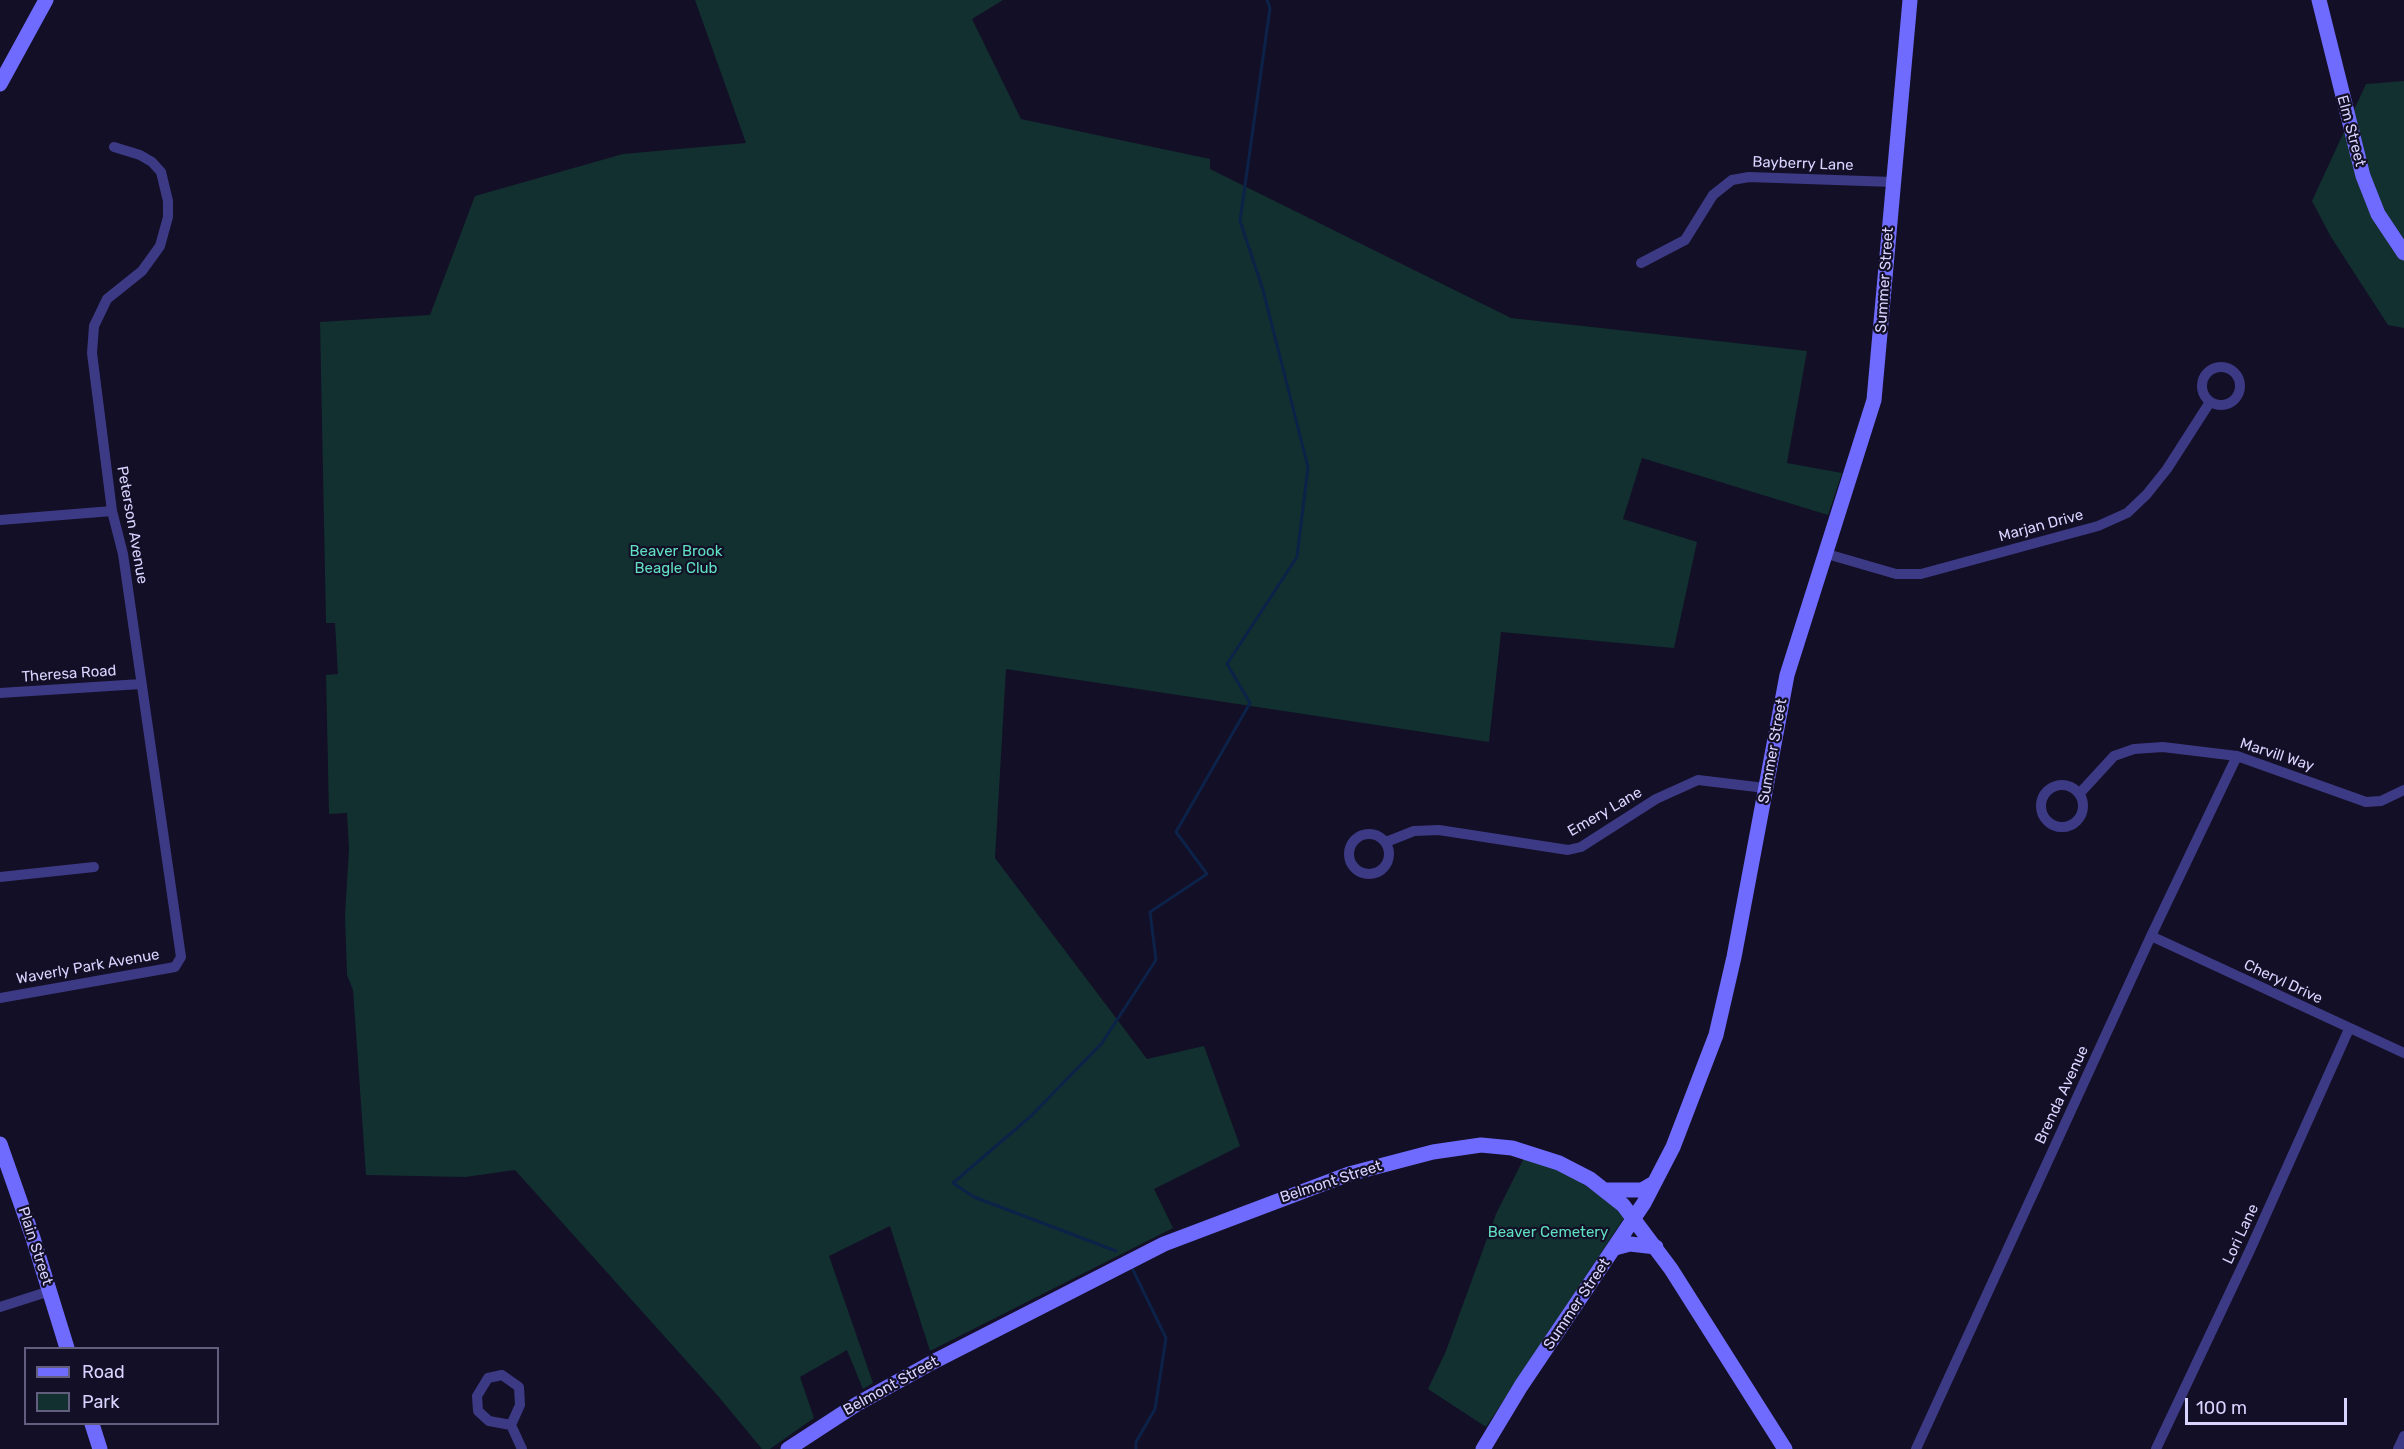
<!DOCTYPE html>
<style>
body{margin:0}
#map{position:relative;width:2404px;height:1449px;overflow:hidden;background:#130f26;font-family:Rubik,sans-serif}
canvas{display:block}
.legend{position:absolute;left:24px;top:1347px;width:195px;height:78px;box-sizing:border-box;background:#130f26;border:2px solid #625e7d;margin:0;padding:8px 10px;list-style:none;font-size:18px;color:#d9d4ff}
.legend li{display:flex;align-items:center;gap:12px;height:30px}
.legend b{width:30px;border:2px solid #625e7d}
.scale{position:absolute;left:2185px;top:1398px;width:162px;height:27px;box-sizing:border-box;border:3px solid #d9d4ff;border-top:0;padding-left:8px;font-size:18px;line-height:21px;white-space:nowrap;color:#d9d4ff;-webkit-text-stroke:4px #130f26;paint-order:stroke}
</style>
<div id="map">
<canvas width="2404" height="1449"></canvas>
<ul class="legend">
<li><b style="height:8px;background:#6f6bff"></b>Road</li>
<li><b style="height:16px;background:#12302f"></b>Park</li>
</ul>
<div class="scale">100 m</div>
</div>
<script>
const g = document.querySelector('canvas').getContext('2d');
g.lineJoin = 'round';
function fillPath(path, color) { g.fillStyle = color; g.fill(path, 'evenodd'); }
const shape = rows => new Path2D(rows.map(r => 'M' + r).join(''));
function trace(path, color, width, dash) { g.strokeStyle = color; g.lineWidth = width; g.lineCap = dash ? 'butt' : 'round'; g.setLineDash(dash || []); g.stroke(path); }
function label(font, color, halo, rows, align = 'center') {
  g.font = font + ' Rubik,sans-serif'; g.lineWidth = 4.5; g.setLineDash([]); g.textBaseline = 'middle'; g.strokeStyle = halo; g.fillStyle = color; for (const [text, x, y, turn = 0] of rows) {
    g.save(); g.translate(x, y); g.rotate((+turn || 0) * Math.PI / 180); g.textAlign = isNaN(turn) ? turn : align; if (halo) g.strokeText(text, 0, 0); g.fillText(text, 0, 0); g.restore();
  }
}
const green = shape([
 [695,0,1003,0,972,19,1021,119,1210,159,1210,169,1511,318,1807,351,1787,463,1842,473,1828,515,1642,458,1623,519,1697,542,1674,648,1501,632,1489,742,1006,669,995,858,1147,1059,1204,1046,1240,1146,1154,1189,1173,1228,930,1351,890,1226,829,1256,873,1383,863,1389,847,1350,800,1377,814,1418,770,1449,762,1449,718,1396,515,1170,465,1177,366,1175,353,990,347,975,345,915,349,849,347,813,329,814,326,675,338,674,335,623,326,623,320,322,430,315,475,196,623,154,746,143],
 [2404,81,2404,328,2388,325,2331,237,2312,201,2366,84],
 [1525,1156,1573,1177,1622,1211,1624,1218,1486,1427,1428,1389,1446,1351,1496,1214]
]);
const stream = shape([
 [1116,1251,974,1197,953,1183,1031,1116,1102,1043,1156,960,1150,912,1207,874,1176,832,1250,703,1227,664,1297,557,1308,467,1263,290,1240,221,1270,8,1267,0],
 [1133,1270,1166,1338,1155,1409,1136,1442,1136,1449]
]);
const street = shape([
 [1641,263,1685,240,1713,195,1732,180,1749,177,1893,182],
 '2202 386a19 19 0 1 1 38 0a19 19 0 1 1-38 0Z',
 [0,520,112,511],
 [1827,554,1896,574,1921,574,2098,526,2127,513,2147,494,2167,469,2210,402],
 [0,693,141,684],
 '2041 806a21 21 0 1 1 42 0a21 21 0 1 1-42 0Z',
 [2080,793,2114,756,2134,749,2163,747,2237,756,2366,802,2381,801,2404,790],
 '1349 854a20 20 0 1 1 40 0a20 20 0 1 1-40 0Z',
 [1386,842,1414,831,1439,830,1568,850,1581,847,1656,799,1698,780,1765,788],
 [0,877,94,867],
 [2151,936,2404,1053],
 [0,998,175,967,181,957,123,554,112,511,92,353,94,326,107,299,142,271,160,246,168,217,168,201,161,172,152,162,140,155,114,147],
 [0,1307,50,1291],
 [511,1425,489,1421,478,1411,477,1396,488,1378,502,1375,519,1387,520,1405,511,1425,522,1449],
 [1916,1449,2151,936,2237,756],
 [2156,1449,2250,1250,2349,1029],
 [2398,1449,2404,1436]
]);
const secondary = shape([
 [2319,0,2363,176,2378,214,2404,253],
 [0,84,46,0],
 [0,1144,33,1238,67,1348],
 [1606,1190,1642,1190,1654,1183],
 [1615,1248,1630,1244,1656,1247],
 [92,1424,100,1449],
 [788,1449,857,1404,933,1362,1164,1244,1349,1174,1433,1152,1481,1145,1512,1148,1559,1163,1590,1179,1623,1205,1671,1269,1785,1449],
 [1483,1449,1521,1386,1644,1203,1673,1147,1716,1035,1734,957,1787,675,1874,400,1910,0]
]);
const streetNames = [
 ["Elm Street",2351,131,75],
 ["Bayberry Lane",1803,164,2],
 ["Summer Street",1885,280,-86],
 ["Peterson Avenue",132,525,80],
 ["Marjan Drive",2041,526,-15],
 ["Theresa Road",69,674,-4],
 ["Summer Street",1773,751,-80],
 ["Marvill Way",2277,755,18],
 ["Emery Lane",1605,812,-30],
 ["Waverly Park Avenue",88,967,-10],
 ["Cheryl Drive",2283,982,25],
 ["Brenda Avenue",2062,1095,-65],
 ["Belmont Street",1331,1182,-18],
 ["Lori Lane",2241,1234,-65],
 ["Plain Street",35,1246,72],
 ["Summer Street",1577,1304,-56],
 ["Belmont Street",891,1386,-29]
];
const parkNames = [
 ["Beaver Brook",676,552],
 ["Beagle Club",676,569],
 ["Beaver Cemetery",1548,1233]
];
fillPath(green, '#12302f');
trace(stream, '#0c2248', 3);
trace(street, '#3d3a85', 10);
trace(secondary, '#6f6bff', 15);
label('15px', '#d9d4ff', '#130f26', streetNames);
label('15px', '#5fe0c0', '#130f26', parkNames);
</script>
